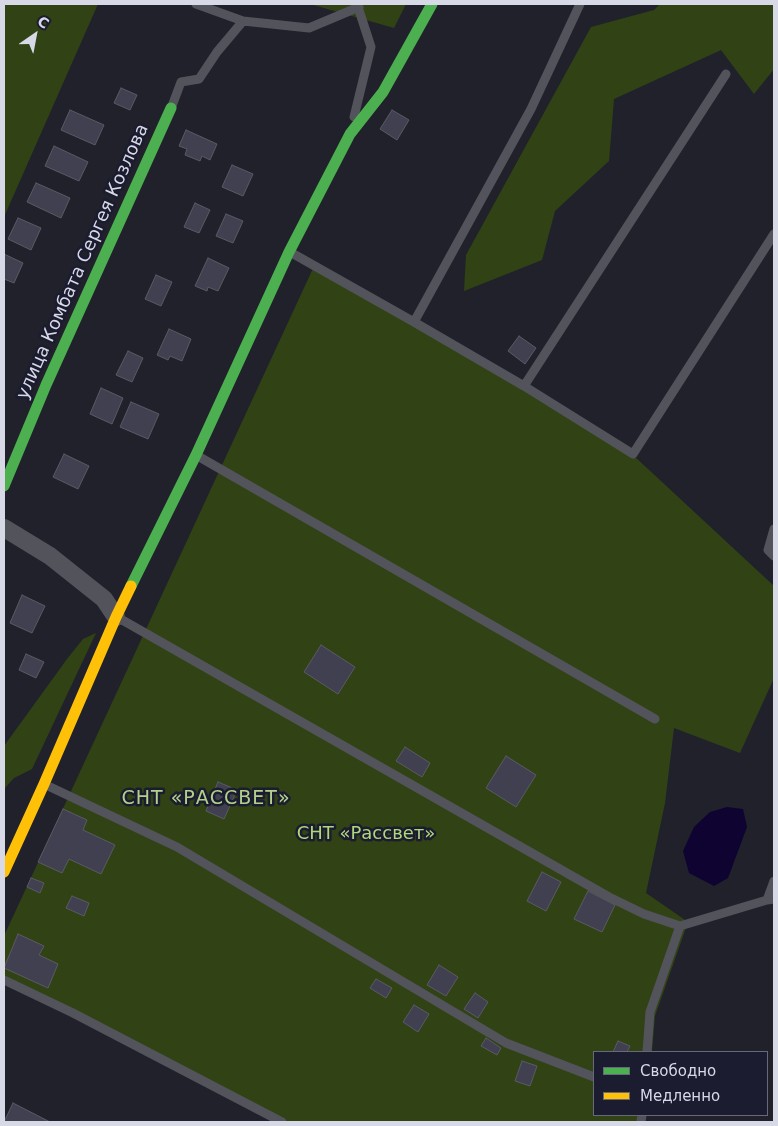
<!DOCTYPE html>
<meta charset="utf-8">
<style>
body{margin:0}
#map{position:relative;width:778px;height:1126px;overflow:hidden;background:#21212b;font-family:"DejaVu Sans",sans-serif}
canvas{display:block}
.frame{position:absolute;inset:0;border:5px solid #d8d9e7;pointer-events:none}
.legend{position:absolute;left:593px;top:1051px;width:175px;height:65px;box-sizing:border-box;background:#1c1c30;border:1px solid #676879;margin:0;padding:6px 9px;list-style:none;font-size:15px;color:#d8d9e7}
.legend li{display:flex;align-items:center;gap:10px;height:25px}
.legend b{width:25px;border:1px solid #676879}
.north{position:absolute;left:10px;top:10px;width:50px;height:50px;-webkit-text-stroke:4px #1c1c30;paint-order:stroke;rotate:33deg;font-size:14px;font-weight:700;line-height:20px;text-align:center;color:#d8d9e7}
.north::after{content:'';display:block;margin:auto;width:18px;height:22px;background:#d8d9e7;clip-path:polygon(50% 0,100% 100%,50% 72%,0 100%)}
</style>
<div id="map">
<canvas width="778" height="1126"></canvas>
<div class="frame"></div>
<ul class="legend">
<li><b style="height:6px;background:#4caf50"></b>Свободно</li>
<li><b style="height:6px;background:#ffc107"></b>Медленно</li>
</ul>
<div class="north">С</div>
</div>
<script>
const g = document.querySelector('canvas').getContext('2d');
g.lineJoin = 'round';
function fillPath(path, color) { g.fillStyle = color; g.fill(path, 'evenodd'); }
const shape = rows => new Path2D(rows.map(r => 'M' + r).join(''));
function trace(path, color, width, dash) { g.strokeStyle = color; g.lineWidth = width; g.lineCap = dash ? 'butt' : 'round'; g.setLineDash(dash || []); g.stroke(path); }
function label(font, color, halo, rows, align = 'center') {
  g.font = font + ' "DejaVu Sans",sans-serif'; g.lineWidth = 5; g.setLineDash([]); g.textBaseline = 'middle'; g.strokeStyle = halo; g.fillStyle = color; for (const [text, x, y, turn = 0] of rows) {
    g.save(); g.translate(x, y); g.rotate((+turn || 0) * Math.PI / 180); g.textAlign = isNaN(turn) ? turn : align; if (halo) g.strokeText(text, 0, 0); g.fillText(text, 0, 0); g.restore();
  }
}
const green = shape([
 [4,4,98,4,4,217],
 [310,4,406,4,394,28],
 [660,4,774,4,774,69,754,94,721,50,614,99,609,161,555,211,542,260,464,291,466,255,591,27,654,10],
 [316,262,634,456,774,586,774,678,740,753,674,728,665,803,646,893,688,922,655,1016,652,1052,594,1052,594,1115,646,1115,645,1122,285,1122,4,980,4,936],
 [96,633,32,769,14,778,4,789,4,746,67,659,83,639]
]);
const water = shape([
 [727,807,743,809,747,827,728,878,714,886,689,873,683,851,694,827,710,812]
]);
const building = shape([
 [121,88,137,95,130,110,114,103,121,88],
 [70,110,104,125,95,145,61,130,70,110],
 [392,110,409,120,397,140,380,129,392,110],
 [186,130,217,144,210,160,202,156,200,161,185,155,187,149,179,146,186,130],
 [54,146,88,162,79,181,45,166,54,146],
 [232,165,253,174,243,196,222,187,232,165],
 [36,183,70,198,61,218,27,202,36,183],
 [195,203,210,210,199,233,184,227,195,203],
 [226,214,243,221,233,243,216,236,226,214],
 [18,218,41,228,31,250,8,239,18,218],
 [4,254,23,263,14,283,4,279,4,254],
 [208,258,229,268,218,291,208,287,207,291,195,286,208,258],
 [156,275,172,282,161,306,145,299,156,275],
 [169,329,191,339,182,361,170,356,168,360,157,355,169,329],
 [519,336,536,348,525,364,508,351,519,336],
 [128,351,143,358,132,382,116,375,128,351],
 [101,388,123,398,112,424,90,414,101,388],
 [131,402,159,414,148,439,120,427,131,402],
 [64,454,89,466,78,489,53,477,64,454],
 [22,595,45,606,32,633,10,623,22,595],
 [321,645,355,667,338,694,304,672,321,645],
 [26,654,44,662,36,678,19,670,26,654],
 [405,747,430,763,422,777,396,761,405,747],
 [506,756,536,775,516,807,486,788,506,756],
 [218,782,237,790,224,819,206,811,218,782],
 [63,809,87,820,83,830,115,845,101,874,69,859,62,873,38,862,63,809],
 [542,872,561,882,546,911,527,901,542,872],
 [31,878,44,883,40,893,27,887,31,878],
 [588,891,615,905,602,932,574,919,588,891],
 [72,896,89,903,84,916,66,908,72,896],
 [18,934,44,946,39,955,58,964,48,988,4,968,18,934],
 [439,965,458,977,446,996,427,985,439,965],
 [376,979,392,988,386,998,370,988,376,979],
 [475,993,488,1002,478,1018,464,1009,475,993],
 [414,1005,429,1014,418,1032,403,1022,414,1005],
 [486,1038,501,1048,497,1055,481,1046,486,1038],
 [618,1041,630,1046,627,1052,613,1052,618,1041],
 [522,1061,537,1066,530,1086,515,1081,522,1061],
 [13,1103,50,1122,4,1122,13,1103]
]);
const lane = shape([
 [196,4,243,21,309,28,359,7],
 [580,4,531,109,414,322,524,386,726,74],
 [172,106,181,82,199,79,217,52,243,21],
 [354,117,371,47,357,4],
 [290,252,414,322],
 [524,386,633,454,774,234],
 [196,455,655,719],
 [774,529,768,550,774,556],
 [117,617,609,897,644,914,680,926,767,900,774,899],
 [46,785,177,847,506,1043,594,1077],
 [767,900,774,881],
 [4,980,73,1013,282,1122],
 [647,1052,650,1012,680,926],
 [641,1122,642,1115]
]);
const street = shape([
 [4,528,50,556,104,599,116,617]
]);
const fast = shape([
 [4,486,46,385,171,108],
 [131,586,196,455,289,252,350,134,383,92,432,4]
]);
const slow = shape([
 [4,872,44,784,116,617,131,586]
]);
const streetNames = [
 ["улица Комбата Сергея Козлова",83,262,-66]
];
const parkNames = [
 ["СНТ «Рассвет»",366,834]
];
const neighbourhoodNames = [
 ["СНТ «РАССВЕТ»",206,799]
];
fillPath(green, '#314315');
fillPath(water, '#0e0331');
fillPath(building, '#414050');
trace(building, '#5a5a64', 1);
trace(lane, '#53535c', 9);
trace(street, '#53535c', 18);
trace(fast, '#4caf50', 11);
trace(slow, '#ffc107', 11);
label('18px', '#d8d9e7', '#1c1c30', streetNames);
label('18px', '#afd77b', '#1c1c30', parkNames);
g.letterSpacing = '1px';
label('19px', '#b1d18b', '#1c1c30', neighbourhoodNames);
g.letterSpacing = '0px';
</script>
